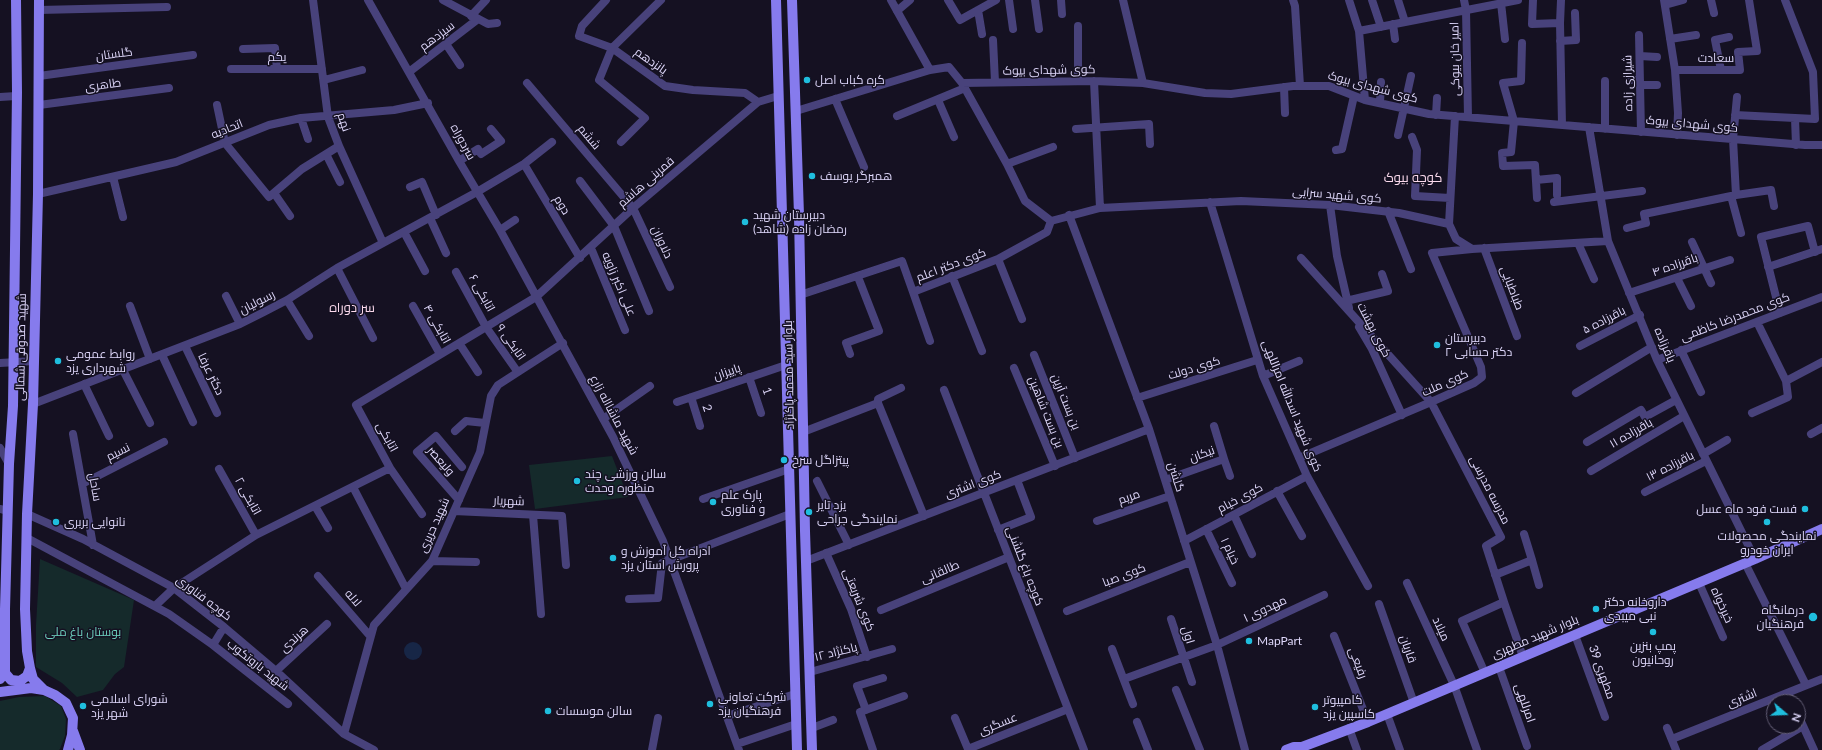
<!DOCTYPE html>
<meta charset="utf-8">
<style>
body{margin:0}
#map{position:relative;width:1822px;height:750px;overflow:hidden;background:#151122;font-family:Lato,sans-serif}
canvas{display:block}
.north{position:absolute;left:1766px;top:694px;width:40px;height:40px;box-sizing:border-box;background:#151122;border:1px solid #656078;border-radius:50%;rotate:109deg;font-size:11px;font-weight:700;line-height:16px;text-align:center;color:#ded7fa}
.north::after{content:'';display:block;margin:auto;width:14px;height:18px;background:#1fbede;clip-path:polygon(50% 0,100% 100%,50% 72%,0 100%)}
</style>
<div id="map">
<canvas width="1822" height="750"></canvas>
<div class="north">N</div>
</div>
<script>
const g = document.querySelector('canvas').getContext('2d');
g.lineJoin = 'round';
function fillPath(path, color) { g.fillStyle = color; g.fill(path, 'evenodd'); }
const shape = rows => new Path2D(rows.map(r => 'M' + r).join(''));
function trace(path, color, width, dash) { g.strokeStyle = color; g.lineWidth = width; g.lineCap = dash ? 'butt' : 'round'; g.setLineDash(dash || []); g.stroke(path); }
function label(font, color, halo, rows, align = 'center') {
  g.font = font + ' Lato,Cairo,sans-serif'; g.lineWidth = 3; g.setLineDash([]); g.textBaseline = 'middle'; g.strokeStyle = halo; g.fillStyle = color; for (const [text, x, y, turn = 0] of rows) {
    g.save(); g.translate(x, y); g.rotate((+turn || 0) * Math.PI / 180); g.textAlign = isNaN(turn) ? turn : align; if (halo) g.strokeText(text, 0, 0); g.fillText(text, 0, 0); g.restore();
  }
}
const green = shape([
 [612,456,628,497,535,509,529,465],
 [40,559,134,600,124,667,115,674,103,690,77,697,62,683,36,667,36,625],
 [45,696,61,706,66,719,65,736,60,749,59,750,0,750,0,701,19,697]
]);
const water = shape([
 '404 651a9 9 0 1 1 18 0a9 9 0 1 1-18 0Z'
]);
const street = shape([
 [313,0,328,117,339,146,383,243],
 [368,0,459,161,500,230,613,437,663,541,739,750],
 [443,0,488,24,497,23],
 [606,0,582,26,579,36,612,48,665,86,693,90,745,93,758,102],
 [891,0,930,70],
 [948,0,960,20,996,0],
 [1009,0,1013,29],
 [1035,0,1039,29],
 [1061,0,1062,14],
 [1123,0,1143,83],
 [1293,0,1295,6,1300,86],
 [1349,0,1359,31,1365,100],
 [1372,0,1381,27],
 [1398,0,1405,22],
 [1464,0,1466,10,1468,117],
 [1533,0,1532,24,1560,23],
 [1561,0,1560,23,1562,125],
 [1664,0,1675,70,1678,113,1677,135],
 [1711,0,1714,13],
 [1501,3,1505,39],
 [1665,5,1683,0],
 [39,10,167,7],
 [978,10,982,34],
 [897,11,910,0],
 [471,16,486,0],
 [1393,24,1395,39],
 [1359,31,1518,0],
 [1639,35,1641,132],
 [1670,39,1696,35],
 [993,40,995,82],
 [1560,41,1576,40,1575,13],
 [1522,43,1521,81,1503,83,1514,121,1511,152,1502,153,1503,166,1535,165,1537,198],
 [446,44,460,65],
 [243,49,275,48,277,69],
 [1640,56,1657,57],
 [231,69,322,69],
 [1675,70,1740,70,1738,52,1757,51,1749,0],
 [1721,70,1715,40,1729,37],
 [409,72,478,19],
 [39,76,193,55],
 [324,80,362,70],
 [1629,80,1640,80],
 [1078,81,1078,26],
 [1094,81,1100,208],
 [527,83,633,208,670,287],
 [962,83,1007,164,1025,201,1051,221],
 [1640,85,1657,85],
 [1284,87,1285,113],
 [0,97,16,96],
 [835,99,864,167],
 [938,100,954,137],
 [1380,103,1381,82],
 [39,105,169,88],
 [217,105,225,143,269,197,302,169,339,146],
 [796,111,930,70,949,67,962,83,1094,81,1143,83,1205,93,1231,94,1293,86,1329,86,1365,100,1429,114,1805,145,1822,145],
 [1436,115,1437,98],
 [1735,115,1815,119,1813,72,1785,0],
 [897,116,965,88],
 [301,118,308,139],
 [1795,118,1796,145],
 [1589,127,1608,241,1657,360,1755,559],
 [1076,129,1149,124,1150,144],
 [1605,129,1605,81],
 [1398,135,1411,76],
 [1412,137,1417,150,1415,196,1450,198],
 [621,142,645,118,599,80,612,48,661,0],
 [1336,150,1342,149,1354,96],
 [326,154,340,182],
 [459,161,478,149,481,154,501,141,491,129],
 [524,164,580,258],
 [1007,164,1053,147],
 [113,177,123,217],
 [1536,180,1557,178,1557,195],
 [580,181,614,226,649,311],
 [410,187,422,182,436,215],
 [274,193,290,216],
 [38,194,176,162,269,125,301,118,394,110,428,103],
 [1736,195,1771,190,1774,206],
 [1731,196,1741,233],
 [1210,202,1263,376,1307,476,1368,586],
 [1554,202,1642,191],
 [1330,205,1337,256,1349,308],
 [1388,211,1411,269],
 [1069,215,1149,429,1217,645,1245,750],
 [430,218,446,253],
 [1051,221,1100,208,1241,201,1330,205,1399,213,1449,224,1456,239,1472,249,1608,241],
 [1449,224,1455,116],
 [1627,228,1646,223,1644,214,1736,195,1733,139,1737,97],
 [500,230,515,220],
 [404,232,425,271],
 [1692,242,1711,283],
 [1578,243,1594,279],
 [591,248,625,330],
 [1484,248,1517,336],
 [1301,258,1431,402,1501,537,1486,546,1504,602,1462,621,1485,673],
 [998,259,1022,319],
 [1768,267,1822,249],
 [337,268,373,338],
 [456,272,486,327,517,371],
 [952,276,982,351],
 [1677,278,1691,306],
 [913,292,930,341],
 [1629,293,1730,260],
 [800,295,902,261,913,292,998,259,1047,232,1051,221],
 [226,296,240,324],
 [287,300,309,336],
 [1346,301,1388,291,1382,274],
 [130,306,150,359],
 [413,306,440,354],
 [1780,313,1761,237,1808,226,1815,252],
 [1757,322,1786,381],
 [1359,327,1372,349,1402,415],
 [459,343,478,372],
 [185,346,217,413],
 [1580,346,1640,315],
 [1681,350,1701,392],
 [850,354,846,343,879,331,858,277],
 [162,355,193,422],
 [1034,355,1075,458],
 [1657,360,1822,297],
 [0,363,34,361],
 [1014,368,1055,466],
 [123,370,150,423],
 [1263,376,1299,361],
 [749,377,761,413],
 [84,384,109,436],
 [944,390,1084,750],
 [1576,393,1652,347],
 [691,397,700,426],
 [1137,398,1257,360],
 [677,402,786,365],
 [878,403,878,399,901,388],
 [33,404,240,324,264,312,287,300,337,268,477,192,524,164,552,142],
 [1752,413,1788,397,1786,381,1822,362],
 [603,419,650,386],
 [455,431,466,421,485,423],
 [803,432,878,403,924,516],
 [73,434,93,545],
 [1811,434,1822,428],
 [1587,442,1641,410,1645,417,1676,400],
 [0,448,9,464],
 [1703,454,1727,440],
 [1299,458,1431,402,1474,383,1482,377,1481,367,1432,253,1472,249],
 [1224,459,1230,476],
 [390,468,422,514],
 [219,469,256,535],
 [1591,471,1684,416],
 [1165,480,1224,459,1214,426],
 [817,481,849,545],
 [82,484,164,442],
 [353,487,406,589],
 [1277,491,1302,536],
 [1645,492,1706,461],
 [703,499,789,469],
 [459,500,417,452,436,436,462,467],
 [315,506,328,528],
 [0,509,8,511],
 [454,511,562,516,566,565],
 [27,514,83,539,174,588,224,627,276,671,344,734,374,750],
 [533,515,541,614],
 [1234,515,1252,554],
 [1097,521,1170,496],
 [1206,529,1232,583],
 [998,530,1031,517,1017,480],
 [1524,534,1532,560],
 [27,538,169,614,213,645,288,704],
 [1184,541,1307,476],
 [826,553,851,609,867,657],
 [432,561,476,562],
 [806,561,1149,429],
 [1745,563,1806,685],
 [1495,575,1532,560,1539,585],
 [318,576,370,636],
 [1407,583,1454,685,1477,750],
 [1699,583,1723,637],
 [629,599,658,598,662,563,790,514],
 [1504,602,1523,657],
 [1379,604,1414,703],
 [155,606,174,588,256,535,390,468,356,405,536,297,633,208,758,102,778,96],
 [881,610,1009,557],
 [1067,611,1190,562],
 [1171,619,1192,682],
 [1575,635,1605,717],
 [1334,636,1368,722],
 [213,645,224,627],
 [1112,649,1133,704],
 [1499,667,1527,746],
 [276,671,327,624],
 [810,672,892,649],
 [1124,679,1217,645,1324,595],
 [1176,690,1200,750],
 [1788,693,1792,702],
 [866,710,857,686,883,678],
 [1387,714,1400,750],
 [1798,715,1814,750],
 [727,716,795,694],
 [955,718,968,749,1068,709],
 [1137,722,1148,750],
 [812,728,833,720],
 [1349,728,1357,750],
 [1667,728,1676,750],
 [344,734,374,625,432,561,480,452,491,396,498,385,563,343],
 [1672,739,1822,679],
 [737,744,796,724],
 [652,750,658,718],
 [873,750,860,712,904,696],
 [1762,750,1803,726]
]);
const secondary = shape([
 [39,0,38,194,33,404,27,514,25,609,27,651,30,668,33,679,44,690],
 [776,0,797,750],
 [792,0,799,215,805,531,812,750],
 [5,673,11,680,20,681,27,676,30,668],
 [0,679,5,673,5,609,9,464,13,406,17,92,16,0],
 [0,692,31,688,44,690,55,695,66,703,73,718,72,735,68,750],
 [73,731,80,750],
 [1286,750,1294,747,1302,747,1368,722,1755,559,1822,529]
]);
const markers = [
 [807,80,4,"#1fbede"],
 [812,176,4,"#1fbede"],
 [745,222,4,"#1fbede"],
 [1437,345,4,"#1fbede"],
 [58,361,4,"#1fbede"],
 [784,460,4,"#1fbede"],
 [577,481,4,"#1fbede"],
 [713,502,4,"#1fbede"],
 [1805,509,4,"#1fbede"],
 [809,512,4,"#1fbede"],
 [56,522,4,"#1fbede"],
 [1767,522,4,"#1fbede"],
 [613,558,4,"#1fbede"],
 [1596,609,4,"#1fbede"],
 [1813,617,5,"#1fbede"],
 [1653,632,4,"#1fbede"],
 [1249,641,4,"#1fbede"],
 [710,704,4,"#1fbede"],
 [83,706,4,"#1fbede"],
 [1315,707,4,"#1fbede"],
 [548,711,4,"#1fbede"]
];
const streetNames = [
 ["سیزدهم",437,36,-37],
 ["گلستان",114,54,-8],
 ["یکم",277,57],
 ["سعادت",1716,58],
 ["امیر خان بیوکی",1455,59,-91],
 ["پانزدهم",651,61,35],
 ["کوی شهدای بیوک",1049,70,-1],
 ["شیرازی زاده",1628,83,-91],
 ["طاهری",103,85,-8],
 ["کوی شهدای بیوک",1373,87,15],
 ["نهم",344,122,72],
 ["کوی شهدای بیوک",1692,124,5],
 ["اتحادیه",227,129,-22],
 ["ششم",589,137,50],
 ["سردوراه",463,142,61],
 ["قمربنی هاشم",646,182,-41],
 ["کوی شهید سرایی",1337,195,5],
 ["دوم",562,205,59],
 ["دلاوران",662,242,65],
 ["کوی دکتر اعلم",951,265,-21],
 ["باقرزاده ۴",1675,265,-19],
 ["علی اکبر زاویه",619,284,67],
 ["طباطبایی",1512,288,69],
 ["اتابکی ۶",482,293,61],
 ["رسولیان",257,302,-27],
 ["کوی محمدرضا کاظمی",1735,317,-21],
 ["باقرزاده ۵",1604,320,-27],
 ["اتابکی ۴",437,324,61],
 ["کوی بهشت",1374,330,63],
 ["اتابکی ۹",511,342,55],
 ["باقرزاده",1665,345,67],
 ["شهید صدوقی شمالی",21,347,-89],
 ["کوی دولت",1194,368,-17],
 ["پاییزان",727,372,-19],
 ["دکتر عرفا",211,374,64],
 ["بلوار سید محمد پاکنژاد",789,375,-91],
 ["کوی ملت",1445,383,-24],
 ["1",767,391,71],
 ["بن بست آرین",1066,402,68],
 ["کوی شهید اسدالله امراللهی",1292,406,68],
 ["2",707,408,71],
 ["بن بست شاهین",1046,412,68],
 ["شهید ماشااله زارع",614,415,62],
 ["باقرزاده ۱۱",1631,433,-30],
 ["اتابکی",387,437,61],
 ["نسیم",118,452,-27],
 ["نیکان",1202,454,-20],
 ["ولیعصر",441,461,49],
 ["باقرزاده ۱۳",1670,466,-27],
 ["گلشن",1176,477,72],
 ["کوی اشتری",973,484,-21],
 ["ساحل",95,487,80],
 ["مدرسه مدرسی",1490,490,63],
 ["اتابکی ۲",248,496,61],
 ["مریم",1129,497,-19],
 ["کوی خیام",1240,498,-28],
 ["شهریار",509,501,2],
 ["شهید حریری",434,525,-66],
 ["خیام ۱",1230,551,65],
 ["کوچه باغ گلشنی",1025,566,69],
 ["طالقانی",940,572,-23],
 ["کوی صبا",1124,575,-21],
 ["کوچه فناوری",204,598,37],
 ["لاله",353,598,49],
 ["کوی شریعتی",859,600,68],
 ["خیرخواه",1722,605,66],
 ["مهدوی ۱",1265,609,-25],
 ["میلاد",1441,629,65],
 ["اول",1188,635,73],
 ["بلوار شهید مطهری",1535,637,-23],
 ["هرندی",294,639,-42],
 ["قاریان",1408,649,71],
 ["پاکنژاد ۱۲",836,652,-14],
 ["رفیعی",1358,663,69],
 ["شهید باروتکوب",258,665,38],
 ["مطهری 39",1602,672,70],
 ["اشتری",1742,698,-22],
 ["امرللهی",1525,703,71],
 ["عسگری",998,724,-22]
];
const poiNames = [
 ["کره کباب اصل",815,80],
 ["همبرگر یوسف",820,176],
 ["دبیرستان شهید",753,215],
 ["رمضان زاده (شاهد)",753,229],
 ["دبیرستان",1445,338],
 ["دکتر حسابی ۲",1445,352],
 ["روابط عمومی",66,354],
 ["شهرداری یزد",66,368],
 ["پیتزاگل سرخ",792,460],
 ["سالن ورزشی چند",585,474],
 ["منظوره وحدت",585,488],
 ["پارک علم",721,495],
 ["و فناوری",721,509],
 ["یزد تایر",817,505],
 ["نمایندگی جراحی",817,519],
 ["فست فود ماه عسل",1797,509,"right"],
 ["نانوایی بربری",64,522],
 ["نمایندگی محصولات",1767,536,"center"],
 ["ایران خودرو",1767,550,"center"],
 ["ادراه کل آموزش و",621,551],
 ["پرورش استان یزد",621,565],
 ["داروخانه دکتر",1604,602],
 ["نبی میبدی",1604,616],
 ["درمانگاه",1804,610,"right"],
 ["فرهنگیان",1804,624,"right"],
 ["MapPart",1257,641],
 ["پمپ بنزین",1653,646,"center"],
 ["روحانیون",1653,660,"center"],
 ["شرکت تعاونی",718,697],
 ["فرهنگیان یزد",718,711],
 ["شورای اسلامی",91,699],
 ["شهر یزد",91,713],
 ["کامپیوتر",1323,700],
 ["کاسپین یزد",1323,714],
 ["سالن موسسات",556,711]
];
const parkNames = [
 ["بوستان باغ ملی",83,632]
];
const neighbourhoodNames = [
 ["کوچه بیوک",1413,178],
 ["سر دوراه",352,308]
];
fillPath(green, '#152a2b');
fillPath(water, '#172646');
trace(street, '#48427b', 8);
trace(secondary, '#867bed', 10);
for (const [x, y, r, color] of markers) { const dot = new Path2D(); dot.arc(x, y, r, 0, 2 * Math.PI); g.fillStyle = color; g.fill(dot); trace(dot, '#151122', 1.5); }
label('12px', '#ded7fa', '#151122', streetNames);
label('12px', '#ded7fa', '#151122', poiNames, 'left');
label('12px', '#6dd0be', '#151122', parkNames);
label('13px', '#fad9ec', '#151122', neighbourhoodNames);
</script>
